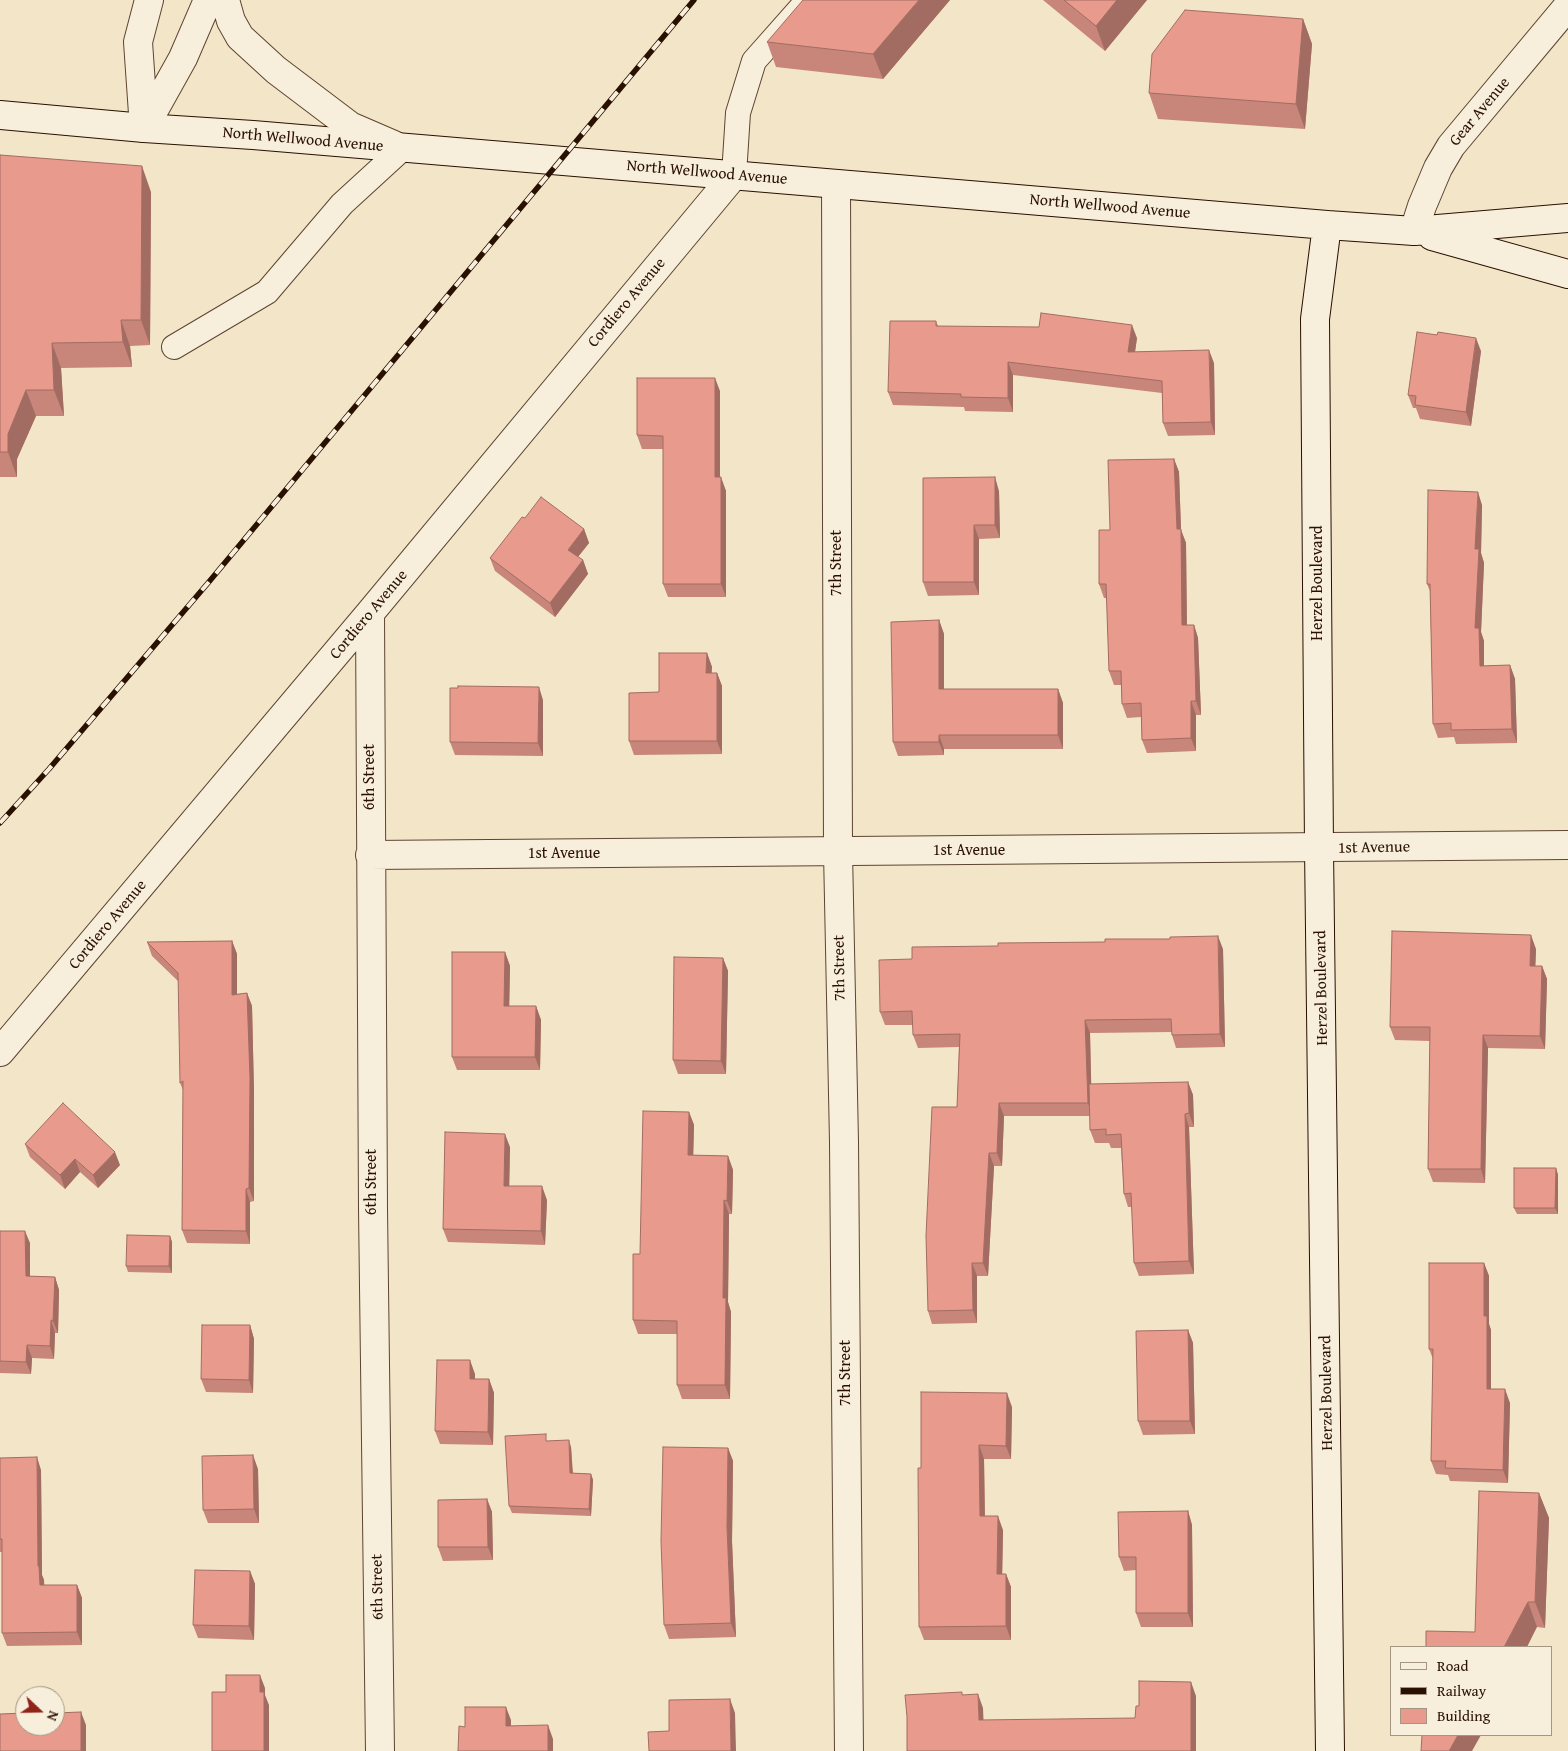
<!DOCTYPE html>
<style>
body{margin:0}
#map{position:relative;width:1568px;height:1751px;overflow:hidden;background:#f3e5c7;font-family:"Gentium Book Plus",serif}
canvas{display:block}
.legend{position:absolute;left:1390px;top:1646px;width:162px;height:90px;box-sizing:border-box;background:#f7eedb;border:1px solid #a59583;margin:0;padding:6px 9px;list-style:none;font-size:15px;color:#291000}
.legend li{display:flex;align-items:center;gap:10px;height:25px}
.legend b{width:25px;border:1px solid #a59583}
.north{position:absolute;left:15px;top:1686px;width:50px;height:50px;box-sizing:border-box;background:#f7eedb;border:1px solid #a59583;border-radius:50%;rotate:111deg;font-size:14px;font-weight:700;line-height:20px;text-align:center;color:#291000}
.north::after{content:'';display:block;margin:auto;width:18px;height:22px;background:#8f2418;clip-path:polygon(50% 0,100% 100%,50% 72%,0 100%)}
</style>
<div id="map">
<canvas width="1568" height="1751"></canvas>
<ul class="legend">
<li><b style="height:6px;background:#f7eedb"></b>Road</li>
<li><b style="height:6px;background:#291000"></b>Railway</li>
<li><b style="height:14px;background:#e89b8d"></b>Building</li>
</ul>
<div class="north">N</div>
</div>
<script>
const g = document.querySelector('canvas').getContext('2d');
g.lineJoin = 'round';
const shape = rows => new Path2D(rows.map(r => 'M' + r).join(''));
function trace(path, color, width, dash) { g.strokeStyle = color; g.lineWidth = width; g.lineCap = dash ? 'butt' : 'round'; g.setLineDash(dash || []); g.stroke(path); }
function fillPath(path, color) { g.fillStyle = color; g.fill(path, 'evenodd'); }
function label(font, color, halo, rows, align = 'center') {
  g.font = font + ' "Gentium Book Plus",serif'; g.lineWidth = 4; g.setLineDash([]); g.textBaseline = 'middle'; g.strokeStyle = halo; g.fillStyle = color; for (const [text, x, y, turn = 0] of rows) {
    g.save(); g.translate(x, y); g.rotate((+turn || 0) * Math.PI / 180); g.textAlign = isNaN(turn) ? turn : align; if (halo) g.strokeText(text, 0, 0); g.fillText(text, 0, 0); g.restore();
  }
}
const lane = shape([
 [734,175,738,113,754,61,808,0],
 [174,347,267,292,342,204,402,149]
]);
const street = shape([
 [225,0,231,21,240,37,276,70,350,126,394,145],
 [144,128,183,58,208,0],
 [144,128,138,42,149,0],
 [836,184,838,852,844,1142,849,1751],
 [1414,231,1422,206,1438,168,1451,146,1568,6],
 [370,613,373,1209,380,1751],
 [370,855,1568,845],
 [0,1052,370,613,734,175]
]);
const secondary = shape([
 [0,115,144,128,253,135,1327,225,1414,231,1568,218],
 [1327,225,1315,319,1319,848,1330,1751],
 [1432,236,1568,274]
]);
const rail = shape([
 [0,823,49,769,208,583,694,0]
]);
const wall = shape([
 [950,0,883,79,776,67,767,42],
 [1043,0,1147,0,1105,51],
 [1303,19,1312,44,1305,129,1158,119,1149,93],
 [0,155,151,192,150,345,130,346,132,367,61,368,64,416,36,416,17,459,17,477,0,477],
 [936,321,938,326,1137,338,1135,352,1214,363,1215,435,1168,436,1163,423,1162,393,1013,375,1013,412,965,411,964,407,893,405,888,392],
 [1481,351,1471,426,1420,419,1416,408,1413,408,1408,395],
 [720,391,720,477,726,491,726,597,668,597,663,584,663,449,642,449,637,435],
 [1174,459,1179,472,1181,530,1186,543,1187,625,1194,625,1198,638,1201,715,1196,715,1196,751,1147,753,1142,740,1141,717,1127,718,1122,704,1121,685,1114,685,1109,671,1107,598,1104,598,1099,584,1110,530],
 [999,491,1000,538,979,539,979,595,928,596,923,582],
 [1482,505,1481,553,1484,563,1481,632,1484,641,1484,666,1510,665,1515,679,1517,743,1456,744,1454,737,1438,738,1433,724,1430,591,1427,584],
 [525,518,584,529,589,543,578,557,583,560,588,574,555,617,495,571,490,558],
 [939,620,944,634,944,689,1058,689,1063,703,1063,749,944,749,944,755,898,756,893,742],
 [707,653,712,667,711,673,717,673,722,686,722,754,634,755,629,741,659,692],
 [543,700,543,756,455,755,450,742],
 [232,941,237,954,237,994,247,993,252,1006,254,1092,254,1201,250,1202,250,1244,187,1243,182,1230,183,1090,180,1083,179,982,152,956,147,942],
 [1223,949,1225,1047,1176,1048,1172,1035,1172,1032,1090,1033,1091,1084,1188,1082,1193,1095,1194,1127,1189,1127,1194,1274,1139,1276,1134,1263,1132,1207,1128,1207,1124,1194,1121,1148,1111,1148,1109,1143,1095,1143,1090,1130,1090,1116,1004,1116,1002,1166,994,1166,988,1276,977,1276,977,1323,932,1324,928,1311,957,1107,959,1047,918,1048,913,1035,913,1025,885,1025,880,1012],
 [1536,949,1535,966,1542,966,1547,979,1545,1049,1488,1048,1485,1183,1433,1182,1428,1169,1430,1041,1395,1040,1390,1027],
 [505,952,510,966,509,1006,536,1006,541,1020,540,1070,457,1070,452,1057],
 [723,958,728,971,726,1074,678,1074,673,1060],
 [689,1112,694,1125,693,1155,728,1156,733,1170,732,1214,729,1214,728,1302,731,1312,730,1399,682,1399,677,1385,677,1334,638,1334,633,1320,640,1254],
 [25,1144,120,1165,98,1188,80,1172,65,1189,30,1157],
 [510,1147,509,1186,547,1200,545,1245,448,1242,443,1229],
 [1556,1168,1558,1175,1558,1214,1517,1214,1514,1208],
 [0,1231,30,1243,30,1276,55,1277,59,1290,58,1333,55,1333,54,1359,32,1358,31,1374,0,1373],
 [170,1236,172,1242,172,1273,128,1272,126,1266],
 [1484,1263,1489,1276,1489,1324,1491,1330,1491,1389,1510,1403,1508,1483,1450,1481,1448,1475,1436,1474,1431,1461,1433,1359,1429,1349],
 [250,1325,254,1339,253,1393,206,1392,201,1379],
 [1188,1330,1193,1343,1195,1434,1143,1435,1138,1421],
 [475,1374,475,1379,489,1379,494,1393,493,1445,440,1444,435,1431],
 [1012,1407,1011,1459,984,1459,985,1516,1003,1530,1002,1574,1006,1574,1011,1587,1011,1640,924,1640,919,1627,921,1468],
 [548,1441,571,1447,573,1473,591,1474,593,1480,591,1516,512,1513,509,1506],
 [728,1448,733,1461,732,1541,736,1637,669,1639,664,1625],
 [0,1458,41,1470,42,1575,44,1580,44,1585,77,1585,82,1598,82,1645,7,1646,2,1633,2,1552,0,1552],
 [258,1469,259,1523,208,1523,203,1510],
 [1539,1493,1549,1518,1545,1628,1537,1627,1475,1632],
 [487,1499,492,1512,493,1560,443,1561,438,1547],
 [1188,1511,1192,1525,1193,1627,1141,1627,1136,1613,1136,1570,1124,1571,1119,1557],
 [250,1571,255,1584,254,1640,198,1638,193,1625]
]);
const shadedWall = shape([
 [919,0,950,0,883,79,873,54],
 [1117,0,1147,0,1105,51,1096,26],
 [1303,19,1312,44,1305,129,1296,104],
 [142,166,151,192,150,345,141,320],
 [121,320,130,346,132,367,123,342],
 [1132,325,1137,338,1133,365,1128,352],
 [1476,338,1481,351,1471,426,1466,412],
 [52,343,61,368,64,416,54,390],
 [1209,350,1214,363,1215,435,1211,422],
 [1008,362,1013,375,1013,412,1008,398],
 [715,378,720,391,720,490,715,477],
 [26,390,36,416,17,459,17,477,8,452,8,434],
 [1174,459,1179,472,1181,530,1186,543,1187,639,1182,625,1177,529],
 [721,477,726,491,726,597,721,584],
 [995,477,999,491,1000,538,995,525],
 [1478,492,1482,505,1481,553,1484,563,1481,632,1484,641,1484,680,1480,666,1475,628,1475,549],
 [974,525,979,539,979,595,974,582],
 [584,529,589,543,573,563,568,550],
 [583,560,588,574,555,617,550,603],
 [939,620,944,634,944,703,939,689],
 [1194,625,1198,638,1201,715,1196,701],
 [707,653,712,667,711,686,706,673],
 [1510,665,1515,679,1517,743,1512,729],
 [717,673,722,686,722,754,717,741],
 [539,687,543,700,543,756,538,743],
 [1058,689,1063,703,1063,749,1058,735],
 [1191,701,1196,715,1196,751,1191,738],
 [939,735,944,749,944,755,939,742],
 [1531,935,1536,949,1535,979,1530,966],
 [1218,936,1223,949,1225,1047,1220,1034],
 [232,941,237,954,237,1008,232,995],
 [505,952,510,966,509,1019,504,1006],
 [723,958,728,971,726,1074,721,1061],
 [1542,966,1547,979,1545,1049,1540,1036],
 [247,993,252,1006,254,1092,254,1201,249,1188],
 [536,1006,541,1020,540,1070,535,1057],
 [1085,1020,1090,1033,1092,1116,1088,1103],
 [1483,1035,1488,1048,1485,1183,1481,1169],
 [1188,1082,1193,1095,1194,1127,1189,1113],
 [999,1103,1004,1116,1002,1166,997,1153],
 [689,1112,694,1125,693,1168,688,1155],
 [1185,1114,1189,1127,1194,1274,1189,1261],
 [505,1134,510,1147,509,1199,504,1186],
 [115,1152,120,1165,98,1188,93,1175],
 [989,1153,994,1166,988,1276,983,1263],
 [728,1156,733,1170,732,1214,727,1201],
 [75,1159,80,1172,65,1189,60,1175],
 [1556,1168,1558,1175,1558,1214,1555,1208],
 [542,1186,547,1200,545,1245,541,1231],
 [246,1189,250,1202,250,1244,246,1231],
 [724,1200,729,1214,728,1302,731,1312,730,1399,725,1385,723,1298],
 [25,1231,30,1243,30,1289,26,1276],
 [170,1236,172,1242,172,1273,169,1266],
 [972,1263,977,1276,977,1323,973,1310],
 [1484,1263,1489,1276,1489,1324,1491,1330,1491,1402,1487,1389,1484,1316],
 [55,1277,59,1290,58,1333,53,1321],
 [51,1320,55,1333,54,1359,50,1346],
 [250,1325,254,1339,253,1393,249,1380],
 [1188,1330,1193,1343,1195,1434,1190,1421],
 [27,1345,32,1358,31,1374,26,1362],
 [470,1360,475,1374,475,1392,470,1379],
 [489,1379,494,1393,493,1445,488,1432],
 [1505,1389,1510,1403,1508,1483,1503,1470],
 [1007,1393,1012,1407,1011,1459,1006,1446],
 [569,1440,571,1447,573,1480,570,1473],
 [979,1445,984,1459,985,1530,980,1516],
 [728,1448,733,1461,732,1541,736,1637,731,1623,727,1527],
 [253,1455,258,1469,259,1523,254,1509],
 [37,1457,41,1470,42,1575,44,1580,45,1599,40,1585,38,1566],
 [591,1474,593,1480,591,1516,589,1509],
 [1539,1493,1549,1518,1545,1628,1535,1602],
 [487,1499,492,1512,493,1560,488,1547],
 [1188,1511,1192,1525,1193,1627,1188,1613],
 [998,1516,1003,1530,1002,1587,997,1574],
 [250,1571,255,1584,254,1640,249,1626],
 [1006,1574,1011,1587,1011,1640,1006,1626],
 [77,1585,82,1598,82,1645,77,1632],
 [1528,1602,1537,1627,1527,1647,1504,1647],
 [260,1675,265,1688,265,1695,269,1705,269,1751,264,1751,260,1692],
 [1191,1682,1196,1696,1196,1751,1191,1751],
 [978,1694,983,1708,984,1733,979,1720],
 [730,1699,735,1713,736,1751,731,1751],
 [506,1707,511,1720,511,1739,506,1726],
 [81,1712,86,1725,86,1751,81,1751],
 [548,1725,553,1739,553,1751,548,1751],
 [1458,1735,1481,1735,1472,1751,1449,1751]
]);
const building = shape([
 [803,0,919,0,873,54,767,42,803,0],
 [1064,0,1117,0,1096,26,1064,0],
 [1185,10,1303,19,1296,104,1149,93,1152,54,1185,10],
 [0,155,142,166,141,320,121,320,123,342,52,343,54,390,26,390,8,434,8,452,0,452,0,155],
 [1041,313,1132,325,1128,352,1209,350,1211,422,1163,423,1162,381,1008,362,1008,398,961,397,961,394,888,392,890,321,936,321,936,326,1039,327,1041,313],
 [1417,332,1437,335,1438,332,1476,338,1466,412,1415,405,1416,396,1408,395,1417,332],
 [637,378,715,378,715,477,721,477,721,584,663,584,663,436,637,435,637,378],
 [1174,459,1177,529,1181,529,1182,625,1194,625,1196,701,1191,701,1191,738,1142,740,1141,703,1122,704,1121,671,1109,671,1106,584,1099,584,1099,530,1110,530,1108,460,1174,459],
 [995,477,995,525,974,525,974,582,923,582,923,478,995,477],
 [1428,490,1478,492,1475,549,1479,549,1475,628,1479,628,1480,666,1510,665,1512,729,1451,730,1451,723,1433,724,1430,584,1427,584,1428,490],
 [541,497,584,529,568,550,583,560,550,603,490,558,522,517,525,518,541,497],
 [939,620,939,689,1058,689,1058,735,939,735,939,742,893,742,891,622,939,620],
 [659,653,707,653,706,673,717,673,717,741,629,741,629,693,659,692,659,653],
 [458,686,539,687,538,743,450,742,450,688,458,688,458,686],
 [1392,931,1531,935,1530,966,1542,966,1540,1036,1483,1035,1481,1169,1428,1169,1430,1027,1390,1027,1392,931],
 [1218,936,1220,1034,1172,1035,1171,1019,1085,1020,1088,1103,999,1103,997,1153,989,1153,983,1263,972,1263,973,1310,928,1311,926,1236,932,1107,957,1107,960,1034,913,1035,912,1011,880,1012,879,960,912,959,912,947,998,946,998,943,1105,942,1105,939,1170,939,1170,937,1218,936],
 [232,941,232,995,247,993,250,1078,249,1188,246,1189,246,1231,182,1230,183,1081,180,1083,178,973,147,942,232,941],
 [452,952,505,952,504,1006,536,1006,535,1057,452,1057,452,952],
 [674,957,723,958,721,1061,673,1060,674,957],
 [1188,1082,1189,1113,1185,1114,1189,1261,1134,1263,1131,1193,1124,1194,1121,1134,1106,1135,1106,1129,1090,1130,1089,1084,1188,1082],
 [63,1103,115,1152,93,1175,75,1159,60,1175,25,1144,63,1103],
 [643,1111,689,1112,688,1155,728,1156,727,1201,724,1200,723,1298,726,1298,725,1385,677,1385,677,1321,633,1320,633,1254,640,1254,643,1111],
 [445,1132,505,1134,504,1186,542,1186,541,1231,443,1229,445,1132],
 [1514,1168,1556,1168,1555,1208,1514,1208,1514,1168],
 [0,1231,25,1231,26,1276,55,1277,53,1321,51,1320,50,1346,27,1345,26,1362,0,1361,0,1231],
 [127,1235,170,1236,169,1266,126,1266,127,1235],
 [1429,1263,1484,1263,1484,1316,1487,1316,1487,1389,1505,1389,1503,1470,1445,1468,1446,1461,1431,1461,1433,1349,1429,1349,1429,1263],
 [202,1325,250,1325,249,1380,201,1379,202,1325],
 [1188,1330,1190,1421,1138,1421,1136,1331,1188,1330],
 [437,1360,470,1360,470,1379,489,1379,488,1432,435,1431,437,1360],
 [921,1392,1007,1393,1006,1446,979,1445,980,1516,998,1516,997,1574,1006,1574,1006,1626,919,1627,918,1468,921,1468,921,1392],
 [546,1434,546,1441,569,1440,570,1473,591,1474,589,1509,509,1506,505,1436,546,1434],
 [663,1447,728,1448,727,1527,731,1623,664,1625,661,1541,663,1447],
 [253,1455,254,1509,203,1510,202,1456,253,1455],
 [37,1457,38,1566,39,1566,40,1585,77,1585,77,1632,2,1633,2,1539,0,1539,0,1458,37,1457],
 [1479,1491,1539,1493,1535,1602,1528,1602,1504,1647,1426,1647,1426,1631,1475,1632,1479,1491],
 [487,1499,488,1547,438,1547,438,1500,487,1499],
 [1188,1511,1188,1613,1136,1613,1136,1557,1119,1557,1118,1512,1188,1511],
 [195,1570,250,1571,249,1626,193,1625,195,1570],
 [226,1675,260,1675,260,1692,264,1692,264,1751,212,1751,212,1692,226,1692,226,1675],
 [1139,1681,1191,1682,1191,1751,907,1751,907,1717,905,1695,962,1692,962,1695,978,1694,979,1720,1135,1718,1136,1706,1139,1706,1139,1681],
 [730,1699,731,1751,649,1751,648,1732,669,1731,669,1700,730,1699],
 [465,1707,506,1707,506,1726,548,1725,548,1751,458,1751,459,1726,465,1727,465,1707],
 [81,1712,81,1751,0,1751,0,1714,25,1713,25,1726,55,1726,55,1713,81,1712],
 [1422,1735,1458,1735,1449,1751,1421,1751,1422,1735]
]);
const streetNames = [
 ["Gear Avenue",1480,112,-50],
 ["North Wellwood Avenue",303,140,5],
 ["North Wellwood Avenue",707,173,5],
 ["North Wellwood Avenue",1110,207,5],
 ["Cordiero Avenue",627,303,-50],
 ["7th Street",837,563,-90],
 ["Herzel Boulevard",1318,583,-90],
 ["Cordiero Avenue",369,615,-50],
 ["6th Street",370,777,-90],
 ["1st Avenue",1374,848,-1],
 ["1st Avenue",969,851],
 ["1st Avenue",564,854],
 ["Cordiero Avenue",108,925,-50],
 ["7th Street",840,968,-91],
 ["Herzel Boulevard",1322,988,-91],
 ["6th Street",372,1182,-90],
 ["7th Street",846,1373,-90],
 ["Herzel Boulevard",1327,1393,-91],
 ["6th Street",378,1587,-91]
];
trace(lane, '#5c4532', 26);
trace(street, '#5c4532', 30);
trace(secondary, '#291000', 30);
trace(lane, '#f7eedb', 24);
trace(street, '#f7eedb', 28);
trace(secondary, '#f7eedb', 28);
trace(rail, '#291000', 5.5);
trace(rail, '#f7eedb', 4, [11]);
fillPath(wall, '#c88579');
fillPath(shadedWall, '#a26c63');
fillPath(building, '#e89b8d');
trace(building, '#a26c63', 1);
label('16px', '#291000', '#f7eedb', streetNames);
</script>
